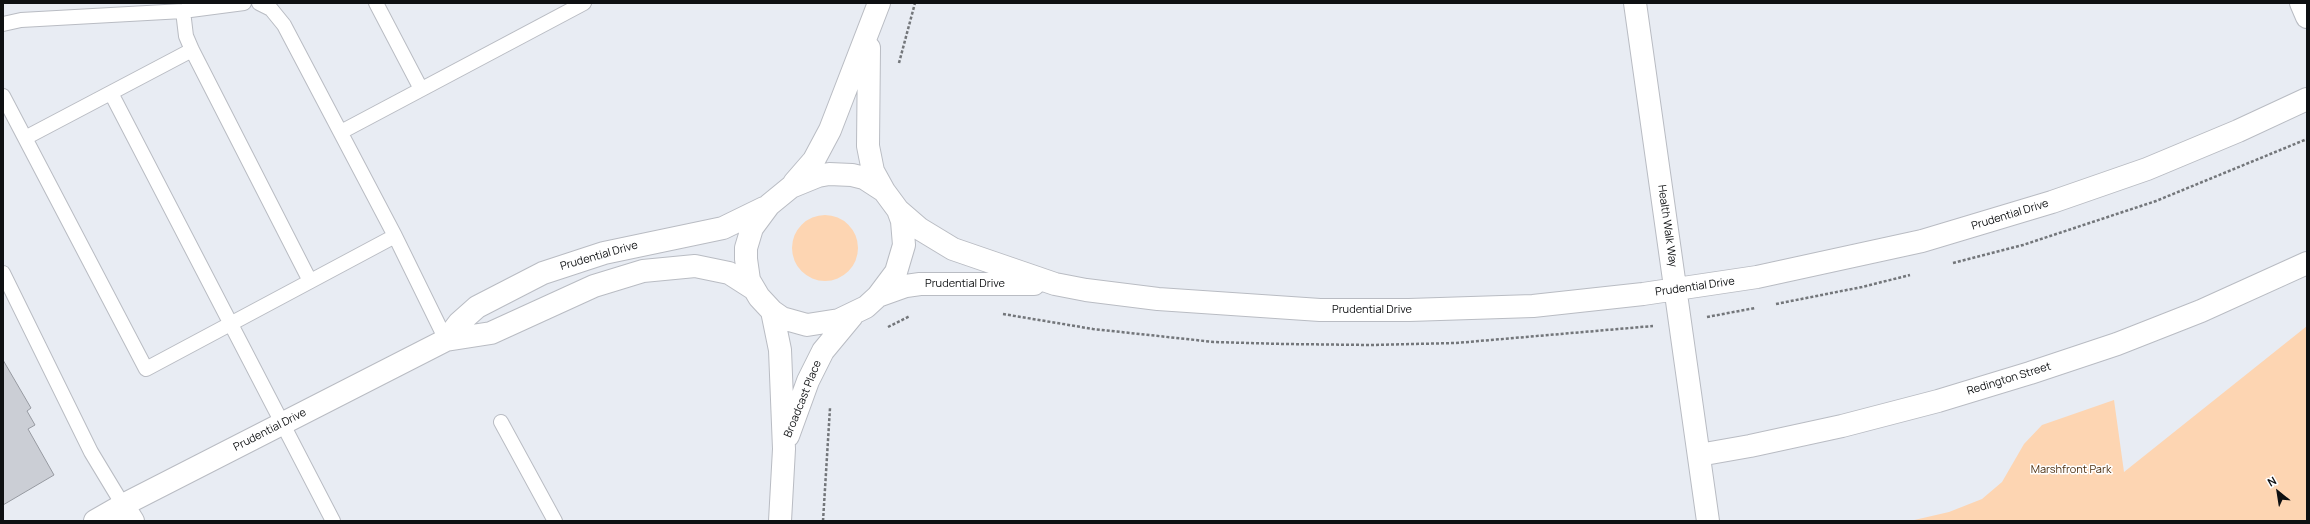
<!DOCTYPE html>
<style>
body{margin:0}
#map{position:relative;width:2310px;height:524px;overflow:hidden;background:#e8ecf3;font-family:Manrope,sans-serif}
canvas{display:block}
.frame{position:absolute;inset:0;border:4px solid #0e1012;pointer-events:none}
.north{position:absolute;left:2258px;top:472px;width:40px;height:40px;-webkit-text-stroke:3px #fff;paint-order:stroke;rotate:330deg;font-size:11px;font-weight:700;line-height:16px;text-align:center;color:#0e1012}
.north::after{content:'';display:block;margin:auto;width:14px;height:18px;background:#0e1012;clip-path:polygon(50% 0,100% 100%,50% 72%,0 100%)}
</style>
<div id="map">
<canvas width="2310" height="524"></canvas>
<div class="frame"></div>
<div class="north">N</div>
</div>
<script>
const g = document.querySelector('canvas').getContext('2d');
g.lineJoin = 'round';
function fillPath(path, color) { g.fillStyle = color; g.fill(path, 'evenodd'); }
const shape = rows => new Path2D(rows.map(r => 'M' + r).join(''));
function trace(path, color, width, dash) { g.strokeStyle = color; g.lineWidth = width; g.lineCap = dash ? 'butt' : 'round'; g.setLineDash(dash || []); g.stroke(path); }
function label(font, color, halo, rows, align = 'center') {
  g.font = font + ' Manrope,sans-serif'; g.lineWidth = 3; g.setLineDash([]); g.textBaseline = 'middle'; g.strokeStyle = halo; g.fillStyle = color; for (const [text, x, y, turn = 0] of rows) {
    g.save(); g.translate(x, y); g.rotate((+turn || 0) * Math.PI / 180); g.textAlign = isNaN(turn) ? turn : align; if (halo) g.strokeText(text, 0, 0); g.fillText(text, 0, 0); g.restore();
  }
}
const green = shape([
 '792 248a33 33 0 1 1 66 0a33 33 0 1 1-66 0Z',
 [2307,326,2307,521,1910,521,1949,512,1982,499,2002,482,2024,444,2042,425,2114,400,2124,472]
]);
const building = shape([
 [3,360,31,408,27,411,35,425,28,429,54,475,3,505,3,360]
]);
const path = shape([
 [899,63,915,3],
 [1953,263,2023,245,2156,201,2307,139],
 [1776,304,1862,287,1910,275],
 [1003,314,1093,329,1214,342,1284,344,1371,345,1456,343,1653,326],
 [1707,317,1755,308],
 [888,327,910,316],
 [823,521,830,408]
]);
const service = shape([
 [259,3,271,9,284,25,395,236,446,340],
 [376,3,421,89],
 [183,11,186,36,192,50,310,281],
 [3,24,21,20,183,11,244,3],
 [111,93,333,521],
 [3,96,146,369,395,236],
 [341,132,584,3],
 [25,138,192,50],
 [3,273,91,452,123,505],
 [501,422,555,521]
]);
const minor = shape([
 [1635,3,1708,521],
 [2301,3,2307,17],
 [869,48,868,146,873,171,884,191],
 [829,174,852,175,864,178,884,191,898,210,902,221,904,245,896,272,878,296,866,307,839,320,807,325,782,318,772,311,759,297,749,280,746,259,746,248,752,228,769,205,791,187,818,176,829,174],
 [794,183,814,160,830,130,879,3],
 [898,210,920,229,953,249,1055,284,1086,290,1158,299,1320,310,1409,310,1533,306,1643,294,1757,277,1922,241,2052,202,2147,169,2238,131,2307,99],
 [878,296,906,286,920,284,1034,284],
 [772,311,780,350,784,449,780,521],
 [446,340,459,323,477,307,543,273,604,253,723,228,764,208],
 [788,436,808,381,823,351,852,316],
 [1699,455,1750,446,1842,426,1938,401,2030,373,2117,344,2201,311,2307,263],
 [123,505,133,521],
 [95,521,123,505,446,340,491,333,594,286,643,271,695,266,729,273,754,289]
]);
const streetNames = [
 ["Prudential Drive",2010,215,-17],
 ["Health Walk Way",1667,226,82],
 ["Prudential Drive",599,256,-16],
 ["Prudential Drive",965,284],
 ["Prudential Drive",1695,287,-8],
 ["Prudential Drive",1372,310],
 ["Redington Street",2009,379,-17],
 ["Broadcast Place",803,399,-68],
 ["Prudential Drive",270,430,-27]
];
const parkNames = [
 ["Marshfront Park",2071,470]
];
fillPath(green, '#fdd5b2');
fillPath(building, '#cbced5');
trace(building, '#9699a0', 1);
trace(service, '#b9bcc3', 16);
trace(minor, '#b9bcc3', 24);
trace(path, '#73767a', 2.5, [3, 2]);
trace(service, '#fff', 14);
trace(minor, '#fff', 22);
label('11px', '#0e1012', '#fff', streetNames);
label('11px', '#4e3010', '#fff', parkNames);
</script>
